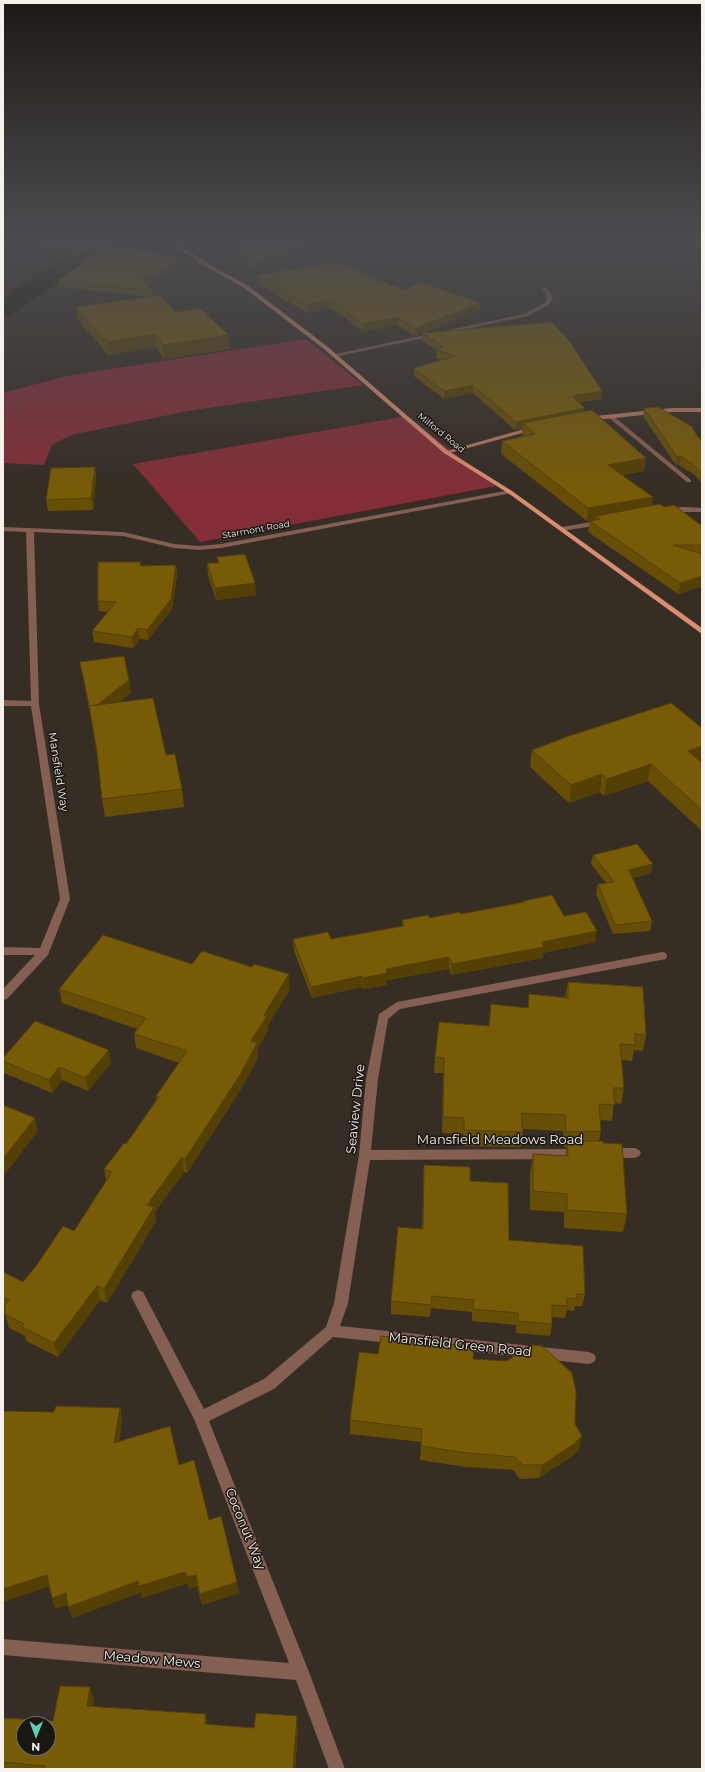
<!DOCTYPE html>
<style>
body{margin:0}
#map{position:relative;width:705px;height:1772px;overflow:hidden;background:#362d24;font-family:Montserrat,sans-serif}
canvas{display:block}
.frame{position:absolute;inset:0;border:4px solid #f7f1eb;pointer-events:none}
.north{position:absolute;left:16px;top:1716px;width:40px;height:40px;box-sizing:border-box;background:#1a1612;border:1px solid #726e69;border-radius:50%;rotate:181deg;font-size:11px;font-weight:700;line-height:16px;text-align:center;color:#f7f1eb}
.north::after{content:'';display:block;margin:auto;width:14px;height:18px;background:#5eceb8;clip-path:polygon(50% 0,100% 100%,50% 72%,0 100%)}
</style>
<div id="map">
<canvas width="705" height="1772"></canvas>
<div class="frame"></div>
<div class="north">N</div>
</div>
<script>
const g = document.querySelector('canvas').getContext('2d');
g.lineJoin = 'round';
function fillPath(path, color) { g.fillStyle = color; g.fill(path, 'evenodd'); }
const shape = rows => new Path2D(rows.map(r => 'M' + r).join(''));
function trace(path, color, width, dash) { g.strokeStyle = color; g.lineWidth = width; g.lineCap = dash ? 'butt' : 'round'; g.setLineDash(dash || []); g.stroke(path); }
function label(font, color, halo, rows, align = 'center') {
  g.font = font + ' Montserrat,sans-serif'; g.lineWidth = 3; g.setLineDash([]); g.textBaseline = 'middle'; g.strokeStyle = halo; g.fillStyle = color; for (const [text, x, y, turn = 0] of rows) {
    g.save(); g.translate(x, y); g.rotate((+turn || 0) * Math.PI / 180); g.textAlign = isNaN(turn) ? turn : align; if (halo) g.strokeText(text, 0, 0); g.fillText(text, 0, 0); g.restore();
  }
}
const green = shape([
 [306,339,363,385,188,411,71,435,52,445,44,465,3,463,3,393,66,376],
 [407,416,496,486,200,542,133,464]
]);
const river = shape([
 [77,243,101,243,89,261,12,315,3,317,3,297,71,251,77,243]
]);
const street = shape([
 [544,286,550,291,553,299,549,305,528,316,334,357,331,355,524,314,545,303,547,299,545,292,541,288,544,286],
 [608,415,612,415,691,480,691,482,687,482,608,417,608,415],
 [510,490,512,491,512,493,221,548,199,550,174,548,123,536,34,532,39,704,70,899,48,955,7,999,3,1000,3,989,35,955,3,955,3,947,40,948,60,899,31,706,3,706,3,700,31,701,26,532,3,531,3,527,123,532,174,544,199,546,221,544,510,490],
 [685,507,702,508,702,512,666,512,662,510,666,508,685,507],
 [603,520,607,522,606,524,562,531,558,529,562,527,603,520],
 [662,952,666,953,667,956,666,959,400,1009,388,1019,378,1079,371,1150,579,1149,583,1151,585,1154,583,1157,579,1159,370,1160,348,1303,340,1326,589,1352,594,1354,596,1358,594,1362,589,1364,333,1337,274,1389,209,1421,309,1672,345,1769,329,1769,296,1680,3,1655,3,1639,289,1663,195,1421,133,1300,131,1296,133,1292,138,1290,143,1292,204,1409,264,1379,326,1327,334,1303,359,1155,366,1079,379,1014,397,1002,662,952],
 [611,1148,635,1148,639,1150,641,1153,639,1156,635,1158,611,1158,607,1156,605,1153,607,1150,611,1148]
]);
const secondary = shape([
 [672,408,702,408,702,412,672,412,586,421,583,419,586,417,672,408],
 [535,426,537,427,537,429,446,454,443,452,535,426]
]);
const primary = shape([
 [171,243,176,243,210,265,247,285,328,347,448,451,512,491,702,628,702,634,508,493,444,453,324,349,243,287,206,267,171,243]
]);
const wall = shape([
 [32,243,116,243,109,245,186,264,146,283,152,291,153,296,175,312,230,349,164,359,156,347,108,355,78,320,76,307,149,297,60,287,59,280,103,247,76,256,47,253],
 [236,248,304,250,251,269,236,253],
 [257,275,403,290,481,310,415,336,397,325,363,332,340,314,328,307,307,313,257,283],
 [422,333,601,399,579,402,585,411,644,471,622,475,651,506,664,507,702,526,702,586,678,594,588,532,590,521,595,519,587,521,501,454,502,441,523,436,522,435,522,428,515,430,473,393,444,399,414,376,414,368,443,360,436,358,437,350,422,341],
 [644,408,699,438,702,441,702,484,695,475,679,465,676,465,643,416],
 [95,467,96,478,93,510,48,511,46,500],
 [217,557,255,583,256,595,216,600,208,575,207,563,218,563],
 [141,562,141,566,176,565,177,575,172,609,148,640,140,639,133,648,94,642,92,631,108,612,99,611,98,601],
 [80,662,129,680,131,692,118,703,166,755,182,789,184,807,105,817,102,799,98,758,92,724],
 [563,738,701,763,702,763,702,831,648,781,604,796,600,792,569,803,530,767,532,750,563,739],
 [593,855,651,873,633,878,652,921,650,931,613,934,596,894,598,884,606,883,591,864],
 [523,901,564,916,595,942,543,953,543,958,451,975,449,969,387,980,387,985,363,989,362,987,312,998,294,951,293,939,331,939,402,926,402,920,429,918,461,914,523,903],
 [192,964,290,989,268,1025,268,1031,258,1047,258,1058,241,1089,187,1173,184,1172,155,1212,156,1221,107,1303,100,1300,58,1357,26,1341,25,1336,9,1328,5,1314,5,1310,3,1309,3,1272,23,1282,74,1231,106,1181,104,1169,126,1144,156,1100,156,1096,179,1063,136,1048,134,1034,137,1029,62,1003,59,989],
 [568,982,646,1035,643,1051,634,1050,632,1061,622,1060,624,1088,621,1104,614,1103,612,1121,600,1120,601,1131,599,1141,603,1143,627,1214,623,1232,564,1228,564,1212,530,1210,530,1173,533,1154,565,1156,566,1147,564,1147,563,1131,523,1129,523,1132,521,1147,463,1146,463,1134,442,1133,443,1073,434,1073,435,1057,489,1026,528,1008,529,994,565,998],
 [3,1058,111,1063,88,1091,62,1080,52,1093,4,1073,3,1070],
 [424,1165,470,1181,509,1240,585,1294,582,1306,575,1306,574,1311,567,1310,565,1318,552,1317,552,1324,550,1336,516,1333,516,1325,472,1321,472,1312,431,1308,430,1317,391,1314,391,1301,422,1229],
 [378,1354,473,1359,575,1424,579,1450,571,1457,539,1478,520,1479,513,1470,466,1467,420,1460,421,1442,350,1434,350,1420],
 [120,1408,122,1421,119,1442,179,1465,209,1520,239,1593,202,1605,197,1586,189,1589,188,1583,142,1598,141,1592,72,1618,68,1605,55,1609,49,1587,54,1412],
 [94,1700,93,1706,208,1725,254,1728,298,1728,295,1769,3,1769,3,1718,53,1721]
]);
const shadedWall = shape([
 [101,243,116,243,76,256,75,251],
 [304,246,304,250,251,269,251,264],
 [186,258,186,264,143,285,142,279],
 [328,299,328,307,307,313,307,305],
 [481,303,481,310,415,336,415,328],
 [397,317,397,325,363,332,363,324],
 [155,334,156,347,108,355,107,342],
 [229,335,230,349,164,359,163,345],
 [473,385,473,393,444,399,444,391],
 [602,391,601,399,571,404,572,396],
 [585,408,584,416,523,423,522,428,515,430,516,422],
 [681,456,679,465,676,465,677,457],
 [646,458,644,471,606,477,608,465],
 [95,467,96,478,93,510,91,498],
 [653,497,651,509,596,516,595,519,587,521,588,508],
 [176,565,177,575,172,609,148,640,147,630],
 [702,572,702,586,678,594,680,583],
 [255,583,256,595,216,600,215,588],
 [138,628,140,639,133,648,132,637],
 [129,680,131,692,92,723,90,710],
 [702,746,702,763,685,768,688,751],
 [651,764,648,781,604,796,607,779],
 [602,774,600,792,569,803,571,785],
 [653,864,651,873,627,879,629,870],
 [597,931,595,942,543,953,543,958,451,975,452,964,542,942],
 [449,957,449,969,387,980,387,985,363,989,363,978,386,969],
 [289,974,290,989,268,1025,268,1031,258,1047,258,1058,241,1089,187,1173,185,1159,251,1041,264,1015],
 [362,976,362,987,312,998,311,987],
 [109,1050,111,1063,88,1091,85,1078],
 [59,1067,62,1080,52,1093,49,1080],
 [35,1118,38,1131,3,1177,3,1159],
 [182,1157,184,1172,155,1212,156,1221,107,1303,104,1289,147,1205],
 [97,1286,100,1300,58,1357,54,1343],
 [120,1408,122,1421,117,1455,114,1443],
 [582,1436,579,1450,571,1457,539,1478,542,1465],
 [185,1572,188,1583,142,1598,141,1592,72,1618,68,1607,138,1581],
 [47,1575,51,1586,3,1602,3,1589],
 [196,1575,197,1586,189,1589,187,1577],
 [237,1582,239,1593,202,1605,200,1594],
 [66,1593,69,1604,55,1609,52,1598],
 [90,1687,94,1700,91,1718,87,1706],
 [206,1714,208,1726,205,1724],
 [297,1716,298,1728,295,1769,293,1769]
]);
const building = shape([
 [38,243,101,243,75,251,46,248,38,243],
 [253,243,303,243,304,246,251,264,236,248,253,243],
 [106,245,186,258,142,279,152,291,59,280,106,245],
 [336,262,403,290,421,282,481,303,415,328,397,317,363,324,340,306,328,299,307,305,257,275,336,262],
 [161,295,175,312,200,308,229,335,163,345,155,334,107,342,76,307,161,295],
 [552,322,570,342,602,391,572,396,585,408,516,422,473,385,444,391,414,368,456,356,436,350,444,347,422,333,552,322],
 [658,407,691,426,699,438,702,441,702,474,696,467,681,456,677,457,644,408,658,407],
 [592,410,646,458,608,465,653,497,588,508,502,441,535,434,523,423,592,410],
 [95,467,91,498,46,500,51,468,95,467],
 [660,504,664,507,674,505,702,526,702,545,673,545,702,554,702,572,701,572,702,573,702,576,680,583,590,521,600,519,596,516,660,504],
 [245,554,255,583,215,588,207,563,219,563,217,557,245,554],
 [98,562,141,562,140,566,176,565,171,599,147,630,138,628,132,637,92,631,116,602,98,601,98,562],
 [124,656,129,680,97,705,89,706,90,710,80,662,124,656],
 [153,698,166,755,175,754,182,789,102,799,97,752,89,706,153,698],
 [671,703,702,728,702,746,688,751,702,763,702,810,651,764,607,779,602,774,571,785,532,750,564,738,563,738,671,703],
 [637,844,653,864,629,870,652,921,615,925,598,884,614,882,593,855,637,844],
 [552,895,564,916,586,912,597,931,542,942,544,947,452,964,449,957,386,969,387,973,363,978,362,976,311,987,293,939,328,932,331,939,404,926,402,920,428,915,429,918,460,912,461,914,524,902,523,901,552,895],
 [103,935,192,964,202,951,252,967,254,964,289,974,264,1015,267,1016,251,1041,257,1043,240,1075,185,1159,182,1157,147,1205,154,1207,104,1289,97,1286,54,1343,22,1327,24,1324,5,1314,5,1305,9,1300,3,1297,3,1272,23,1282,36,1266,63,1226,74,1231,112,1172,104,1169,124,1143,126,1144,159,1097,156,1096,187,1051,134,1034,146,1018,59,989,103,935],
 [568,982,643,987,646,1035,635,1034,635,1045,620,1044,624,1088,613,1088,615,1105,599,1104,601,1131,566,1132,565,1115,521,1113,523,1132,464,1130,464,1118,443,1117,444,1058,435,1057,439,1022,489,1026,491,1004,528,1008,529,994,568,998,568,982],
 [35,1021,109,1050,85,1078,59,1067,49,1080,3,1061,3,1058,35,1021],
 [3,1105,35,1118,3,1159,3,1105],
 [567,1141,603,1141,603,1143,622,1144,627,1214,567,1210,567,1194,533,1191,533,1154,568,1156,567,1141],
 [424,1165,470,1167,470,1181,508,1183,509,1240,583,1246,585,1294,577,1294,577,1299,567,1298,567,1306,552,1305,552,1324,518,1321,518,1313,473,1309,474,1300,432,1296,431,1305,391,1301,398,1227,423,1229,424,1165],
 [381,1336,474,1347,473,1359,507,1361,531,1345,542,1346,572,1373,576,1391,575,1424,582,1436,574,1444,542,1465,522,1465,515,1457,467,1453,421,1446,422,1429,350,1420,359,1352,378,1354,381,1336],
 [56,1406,120,1408,114,1443,170,1426,179,1465,194,1460,209,1520,221,1516,237,1582,200,1594,196,1575,187,1577,185,1572,139,1586,138,1581,68,1607,66,1593,52,1598,47,1575,3,1589,3,1411,54,1412,56,1406],
 [60,1686,90,1687,87,1706,206,1714,205,1724,254,1728,256,1713,297,1716,293,1769,44,1769,45,1766,3,1762,3,1718,53,1721,60,1686],
 [24,1724,48,1724,48,1748,24,1748,24,1724]
]);
const farStreetnames = [
 ["Milford Road",441,433,39],
 ["Starmont Road",256,530,-10]
];
const streetNames = [
 ["Mansfield Way",58,772,81]
];
const nearStreetnames = [
 ["Seaview Drive",356,1109,-84],
 ["Mansfield Meadows Road",500,1140],
 ["Mansfield Green Road",460,1345,6],
 ["Coconut Way",245,1529,68],
 ["Meadow Mews",152,1660,5]
];
fillPath(green, '#832e37');
fillPath(river, '#161500');
fillPath(street, '#855f51');
fillPath(secondary, '#b57863');
fillPath(primary, '#da8c70');
fillPath(wall, '#674e06');
fillPath(shadedWall, '#544005');
fillPath(building, '#785b07');
trace(building, '#544005', 1);
const sky = g.createLinearGradient(0, 0, 0, 491);
sky.addColorStop(0, '#1e1914');
sky.addColorStop(0.49, '#4c4c50');
sky.addColorStop(1, '#4c4c5000');
g.fillStyle = sky;
g.fillRect(0, 0, 705, 491);
label('9px', '#f7f1eb', '#1a1612', farStreetnames);
label('11px', '#f7f1eb', '#1a1612', streetNames);
label('13px', '#f7f1eb', '#1a1612', nearStreetnames);
</script>
